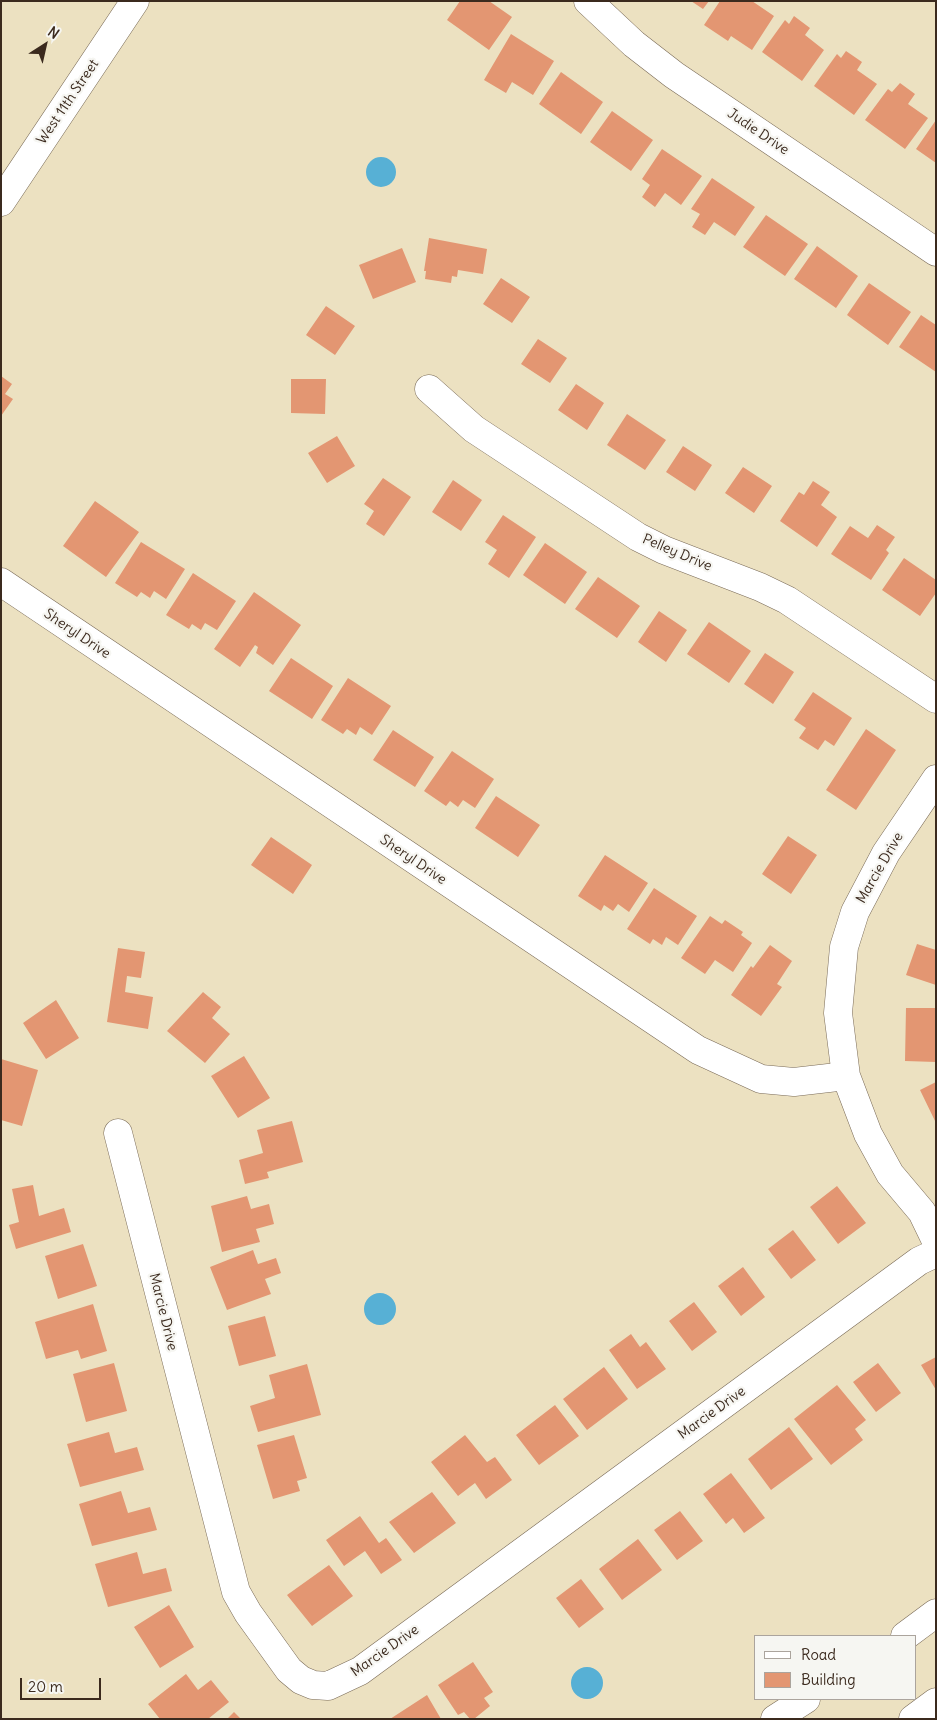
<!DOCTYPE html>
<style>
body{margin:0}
#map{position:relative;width:937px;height:1720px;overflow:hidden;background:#ece1c1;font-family:Delius,sans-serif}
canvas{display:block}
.frame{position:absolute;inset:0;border:2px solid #3b2a1e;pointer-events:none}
.legend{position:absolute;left:754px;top:1635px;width:162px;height:65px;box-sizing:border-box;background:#f6f6f2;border:1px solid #aba49d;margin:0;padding:6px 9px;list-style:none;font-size:15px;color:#3b2a1e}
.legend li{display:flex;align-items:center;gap:10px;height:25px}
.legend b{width:25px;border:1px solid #aba49d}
.north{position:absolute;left:20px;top:20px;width:50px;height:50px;-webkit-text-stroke:4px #f6f6f2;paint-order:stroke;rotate:35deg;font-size:14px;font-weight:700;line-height:20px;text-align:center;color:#3b2a1e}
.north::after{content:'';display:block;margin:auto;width:18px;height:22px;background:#3b2a1e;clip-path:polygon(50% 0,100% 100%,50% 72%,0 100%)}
.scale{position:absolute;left:20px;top:1678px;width:81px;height:22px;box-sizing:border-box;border:2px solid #3b2a1e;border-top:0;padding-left:6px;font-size:15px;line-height:18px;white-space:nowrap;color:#3b2a1e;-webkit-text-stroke:4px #f6f6f2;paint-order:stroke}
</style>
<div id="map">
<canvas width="937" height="1720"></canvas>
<div class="frame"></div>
<ul class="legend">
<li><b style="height:6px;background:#fff"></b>Road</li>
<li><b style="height:14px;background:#e39672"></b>Building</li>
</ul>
<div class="north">N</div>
<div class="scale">20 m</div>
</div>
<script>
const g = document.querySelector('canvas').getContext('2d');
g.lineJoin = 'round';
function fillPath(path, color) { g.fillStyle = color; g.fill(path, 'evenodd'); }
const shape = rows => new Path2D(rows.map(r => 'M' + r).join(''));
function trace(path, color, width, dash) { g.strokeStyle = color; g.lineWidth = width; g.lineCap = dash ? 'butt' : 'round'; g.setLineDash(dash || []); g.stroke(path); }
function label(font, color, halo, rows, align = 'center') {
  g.font = font + ' Delius,sans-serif'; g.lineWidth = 4.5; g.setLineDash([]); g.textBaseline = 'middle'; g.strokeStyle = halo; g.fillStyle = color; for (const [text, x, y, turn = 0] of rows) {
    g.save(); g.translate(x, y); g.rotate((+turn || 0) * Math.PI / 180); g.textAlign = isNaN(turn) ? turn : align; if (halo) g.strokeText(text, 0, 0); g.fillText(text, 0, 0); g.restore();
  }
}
const water = shape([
 '366 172a15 15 0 1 1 30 0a15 15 0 1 1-30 0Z',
 '364 1309a16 16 0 1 1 32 0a16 16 0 1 1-32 0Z',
 '571 1683a16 16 0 1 1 32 0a16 16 0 1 1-32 0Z'
]);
const building = shape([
 [460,1,489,1,512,17,489,50,447,20],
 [691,1,709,1,703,9],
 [720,1,752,1,774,16,752,50,731,36,728,41,704,25],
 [794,16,810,28,805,35,824,50,802,81,762,52,785,20,789,24],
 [511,34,554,61,533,95,512,82,506,93,484,80],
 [846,51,862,62,857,70,877,84,854,115,814,86,837,54,841,58],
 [561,72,603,102,581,134,539,104],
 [900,83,915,94,908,104,928,118,905,149,865,120,888,89,892,92],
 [612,111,653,140,631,171,590,142],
 [936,120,936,163,916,149],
 [662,149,702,176,681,205,665,193,655,207,642,197,650,185,642,179],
 [712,178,755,207,735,236,714,222,705,235,692,227,700,214,691,209],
 [766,215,808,244,785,276,743,247],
 [429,238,487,249,483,274,458,270,457,277,452,276,451,283,425,279,426,271,424,271],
 [817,246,858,276,836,308,794,279],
 [402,248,416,282,373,299,359,265],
 [501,278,530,297,512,323,483,304],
 [869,283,911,312,888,345,847,315],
 [326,306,355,326,335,355,306,335],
 [921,315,936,325,936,372,899,347],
 [538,339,567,358,550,383,521,364],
 [1,376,12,384,5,394,13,399,1,416],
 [291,379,326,379,325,414,291,413],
 [576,384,604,403,587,430,558,410],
 [627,414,666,440,645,470,607,445],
 [337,436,355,466,327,483,308,453],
 [683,446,712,465,695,491,666,472],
 [743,467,772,486,754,513,725,493],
 [383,478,411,497,384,536,366,524,374,511,364,504],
 [453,480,482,500,461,531,432,512],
 [813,481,830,492,821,505,837,517,817,547,780,521,799,492,804,495],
 [95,501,139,532,106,577,63,546],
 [503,515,536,537,509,578,488,564,497,550,485,542],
 [877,525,895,537,886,550,889,553,871,580,831,554,850,526,868,538],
 [141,542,185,569,166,599,154,591,150,598,141,592,137,597,115,583],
 [545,543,587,572,565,604,523,575],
 [904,558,936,580,936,593,920,616,882,590],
 [193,573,236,601,217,630,205,623,201,630,192,624,189,629,166,615],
 [598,577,640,606,617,638,575,609],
 [254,592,301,625,273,665,256,653,258,647,255,645,240,667,214,649],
 [659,611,687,630,666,662,638,642],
 [709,622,751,651,729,683,687,654],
 [765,653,794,672,773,704,744,684],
 [291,658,333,686,312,719,269,691],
 [348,678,391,706,372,735,360,727,356,735,347,729,343,734,321,720],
 [813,692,852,718,834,746,825,740,818,750,799,738,806,728,794,720],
 [866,729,896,750,856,810,826,790],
 [393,730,434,757,415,787,373,760],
 [452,751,494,779,475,808,463,800,458,807,450,801,446,806,424,791],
 [496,796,540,825,518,857,475,828],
 [788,836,817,855,791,894,762,874],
 [271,837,312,865,293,894,251,865],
 [605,855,648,883,629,912,618,904,613,911,604,905,601,911,578,896],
 [654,888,697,916,678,945,666,937,662,945,653,939,650,944,627,929],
 [710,916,722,924,725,920,743,932,741,935,752,943,733,972,715,960,705,974,681,958],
 [917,944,936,950,936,985,906,975],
 [770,945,792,961,777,984,782,987,761,1016,731,995,751,966,753,968],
 [118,948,145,952,141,978,127,976,125,992,153,997,148,1029,107,1022],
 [203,992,221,1007,212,1018,230,1034,205,1063,167,1031],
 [56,1000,79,1038,46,1059,23,1023],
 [906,1008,936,1008,936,1062,905,1061],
 [244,1056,270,1098,238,1118,211,1076],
 [1,1059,38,1070,22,1126,1,1120],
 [936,1082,936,1123,920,1090],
 [292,1121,303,1162,267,1172,269,1178,245,1184,239,1160,263,1153,257,1130],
 [33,1185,39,1216,64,1208,71,1232,16,1249,9,1225,19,1222,12,1189],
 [837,1186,866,1223,838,1244,810,1207],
 [247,1196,251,1209,269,1204,274,1224,256,1229,260,1242,222,1252,211,1206],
 [793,1230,816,1260,791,1279,768,1249],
 [83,1244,97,1286,58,1299,45,1256],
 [253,1250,258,1264,276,1258,281,1273,265,1279,271,1294,227,1310,210,1267],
 [743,1267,765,1297,741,1316,718,1286],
 [694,1302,717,1332,692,1351,669,1321],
 [93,1304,107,1351,81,1359,78,1350,46,1359,35,1322],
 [265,1316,276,1356,239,1366,228,1326],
 [631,1334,640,1347,646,1342,666,1369,637,1389,609,1350],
 [936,1357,936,1390,921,1365],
 [114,1363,127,1411,86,1422,73,1374],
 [878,1363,901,1393,876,1412,853,1382],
 [307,1364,321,1415,258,1432,250,1406,275,1398,269,1375],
 [604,1367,628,1399,587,1430,563,1399],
 [837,1385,866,1420,855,1429,863,1440,831,1465,794,1419],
 [555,1405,579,1436,539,1465,516,1435],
 [789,1427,813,1459,771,1490,748,1459],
 [109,1432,115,1453,137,1447,144,1470,80,1487,67,1444],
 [294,1435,307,1478,297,1481,300,1491,273,1499,257,1445],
 [465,1435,487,1462,495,1457,512,1480,486,1499,475,1483,458,1496,431,1462],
 [731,1473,765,1518,744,1533,733,1518,726,1524,703,1494],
 [121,1491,128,1513,150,1507,157,1530,92,1546,79,1504],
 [432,1492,456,1523,414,1553,389,1522],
 [680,1511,703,1541,677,1560,654,1530],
 [360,1516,379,1543,386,1538,402,1560,381,1574,365,1551,344,1566,326,1540],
 [638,1539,662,1570,622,1600,599,1569],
 [137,1552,143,1574,166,1568,172,1591,108,1607,95,1564],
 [329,1565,353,1596,312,1626,287,1595],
 [581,1579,604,1609,579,1628,556,1598],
 [169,1605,194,1647,160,1668,134,1627],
 [473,1662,493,1692,484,1698,490,1706,474,1719,470,1719,464,1712,458,1715,438,1685],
 [186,1674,198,1690,211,1680,229,1702,208,1719,160,1719,148,1704],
 [427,1695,441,1719,390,1719],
 [234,1712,241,1719,227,1719]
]);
const minor = shape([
 [588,1,634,44,674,75,936,252],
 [1,202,135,1],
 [429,389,474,429,638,537,664,550,760,587,787,600,936,699],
 [1,582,698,1050,761,1079,794,1082,846,1076],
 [936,779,886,853,855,912,844,947,838,1013,846,1076,868,1134,890,1174,922,1212,936,1241],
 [118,1133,236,1592,248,1613,289,1670,301,1680,313,1685,328,1686,360,1671,919,1261,936,1253]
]);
const highway = shape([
 [905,1636,936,1613],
 [775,1719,806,1699],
 [913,1719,936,1702]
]);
const streetNames = [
 ["West 11th Street",68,102,-56],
 ["Judie Drive",758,132,34],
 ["Pelley Drive",677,553,23],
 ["Sheryl Drive",77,634,34],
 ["Sheryl Drive",413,860,34],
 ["Marcie Drive",880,868,-60],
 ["Marcie Drive",163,1312,76],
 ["Marcie Drive",712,1413,-36],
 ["Marcie Drive",385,1651,-35]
];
fillPath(water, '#57b0d5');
fillPath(building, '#e39672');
trace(minor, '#796a57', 29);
trace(highway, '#796a57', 29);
trace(minor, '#fff', 28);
trace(highway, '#fff', 28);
label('14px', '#3b2a1e', '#f6f6f2', streetNames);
</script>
